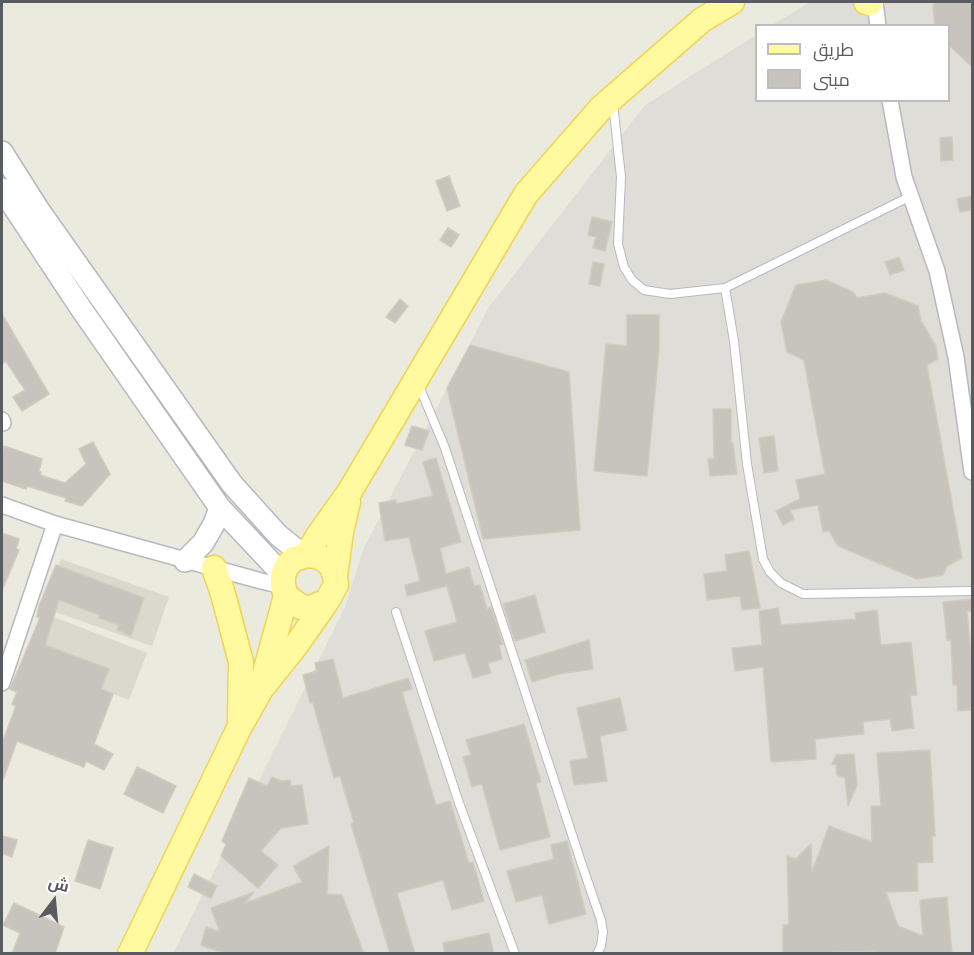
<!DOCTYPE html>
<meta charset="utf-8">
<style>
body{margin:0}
#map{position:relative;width:974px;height:955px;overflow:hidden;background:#ebeadf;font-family:Manrope,Cairo,sans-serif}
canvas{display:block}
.frame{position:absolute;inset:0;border:3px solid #585b60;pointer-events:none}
.legend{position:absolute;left:755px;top:24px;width:195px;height:78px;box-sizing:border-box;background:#fff;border:2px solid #bcbdbf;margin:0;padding:8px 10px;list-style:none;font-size:18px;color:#585b60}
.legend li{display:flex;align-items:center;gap:12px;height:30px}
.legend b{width:30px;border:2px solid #bcbdbf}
.north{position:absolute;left:24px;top:871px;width:60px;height:60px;-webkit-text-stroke:4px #fff;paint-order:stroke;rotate:16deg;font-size:16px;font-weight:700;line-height:24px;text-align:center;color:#585b60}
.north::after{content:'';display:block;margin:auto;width:21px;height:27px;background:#585b60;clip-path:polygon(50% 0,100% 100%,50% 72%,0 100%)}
</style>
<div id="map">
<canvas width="974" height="955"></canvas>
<div class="frame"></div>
<ul class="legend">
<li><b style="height:8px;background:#fff9a0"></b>طريق</li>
<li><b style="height:16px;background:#c6c4bc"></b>مبنى</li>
</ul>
<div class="north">ش</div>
</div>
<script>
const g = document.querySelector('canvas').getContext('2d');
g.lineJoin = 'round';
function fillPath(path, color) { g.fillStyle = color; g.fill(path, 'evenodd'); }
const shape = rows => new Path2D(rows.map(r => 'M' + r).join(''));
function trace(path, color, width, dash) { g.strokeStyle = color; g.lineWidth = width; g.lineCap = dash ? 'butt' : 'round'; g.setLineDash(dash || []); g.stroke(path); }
const industrial = shape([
 [810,2,972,2,972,953,173,954,345,607,364,548,489,307,645,105,756,35,756,100,948,100,948,26,772,25]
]);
const education = shape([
 [61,559,169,597,152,646,44,608],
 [41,612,147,653,129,700,24,659]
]);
const building = shape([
 [935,2,972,2,972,67,948,44,948,26,935,26,933,6,935,2],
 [952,137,953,160,941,161,940,138,952,137],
 [449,176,460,206,447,211,436,181,449,176],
 [972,196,972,210,960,212,957,199,972,196],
 [592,217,612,222,605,251,593,248,596,237,588,235,592,217],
 [448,228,459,235,451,247,440,240,448,228],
 [899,257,904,270,890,275,885,262,899,257],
 [593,262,604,264,600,286,589,284,593,262],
 [826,280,853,292,857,298,885,293,918,306,921,321,936,346,938,359,927,365,962,558,947,566,943,575,917,579,838,546,829,531,823,532,818,505,790,510,794,519,783,525,776,511,800,499,796,480,825,474,804,360,787,352,781,322,796,285,826,280],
 [400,299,408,306,395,323,386,317,400,299],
 [2,314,49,394,22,411,13,397,25,390,7,363,6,361,2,364,2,314],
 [627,315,659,315,659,349,647,476,594,471,606,344,627,346,627,315],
 [470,345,569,372,580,530,483,539,447,388,470,345],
 [713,409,731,409,731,443,733,443,737,474,710,476,708,459,714,459,713,409],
 [412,426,429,431,422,450,405,445,412,426],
 [774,436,778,471,764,473,759,438,774,436],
 [93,442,110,474,82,506,65,501,66,498,27,486,26,489,2,481,2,454,4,446,42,459,39,471,41,472,40,475,65,483,86,464,79,449,93,442],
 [436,458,461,542,440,548,446,574,469,567,474,586,480,585,487,609,491,607,503,644,499,645,502,659,488,663,491,673,473,678,465,653,434,661,425,631,457,622,447,586,407,596,405,585,420,581,409,537,385,541,379,503,396,500,396,504,433,496,423,462,436,458],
 [2,533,19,539,16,549,19,550,3,588,2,587,2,533],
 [749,551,760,608,742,610,740,596,707,600,704,574,727,571,725,555,749,551],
 [56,565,144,598,131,636,117,630,119,625,99,618,100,615,59,600,45,645,109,669,101,689,113,694,94,744,113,754,104,770,86,761,84,767,17,741,3,780,2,780,2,743,16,706,12,704,17,692,10,689,40,618,37,617,39,606,56,565],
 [535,595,545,632,515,641,503,604,535,595],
 [972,599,972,611,967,611,972,661,972,710,958,711,957,685,953,685,951,640,947,640,943,602,972,599],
 [778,608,781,625,856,619,855,613,877,610,881,645,911,642,917,695,910,696,914,728,892,731,890,719,863,722,864,734,815,739,816,759,771,762,763,667,735,671,732,648,762,645,759,611,778,608],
 [589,640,593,669,559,674,532,682,525,660,589,640],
 [333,659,343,698,408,678,412,689,402,692,436,805,450,801,469,863,473,862,484,901,452,910,443,880,397,893,415,954,390,954,351,824,354,823,340,776,334,778,313,703,310,703,303,675,317,671,315,663,333,659],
 [620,698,627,730,600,736,607,781,574,785,570,761,588,758,577,708,620,698],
 [524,724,541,782,536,783,550,837,500,850,482,784,472,787,463,757,471,755,466,740,524,724],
 [930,750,935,836,932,836,933,862,917,863,918,891,886,892,898,926,923,936,920,900,947,897,952,954,874,954,874,951,783,954,783,925,789,925,787,856,796,859,811,844,812,872,829,826,872,842,871,806,881,806,877,753,930,750],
 [854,754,857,785,848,806,845,778,837,775,836,765,832,764,836,755,854,754],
 [137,767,176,786,163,813,124,794,137,767],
 [272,777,282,781,290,780,291,786,302,785,308,824,281,828,261,851,278,865,258,888,221,856,226,844,222,841,249,778,267,786,272,777],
 [2,836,17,840,12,857,2,853,2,836],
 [88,840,113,848,100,889,75,881,88,840],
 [567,841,586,914,549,924,542,895,516,902,507,871,554,859,551,845,567,841],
 [329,846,327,894,342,895,364,954,226,954,201,945,206,927,220,932,211,908,254,892,245,903,302,882,293,866,329,846],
 [194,874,217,886,211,898,188,887,194,874],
 [14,903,64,927,55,954,12,954,20,933,3,925,14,903],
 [489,933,494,954,445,954,443,943,489,933]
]);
const lane = shape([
 [613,103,621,177,618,244,624,267,632,280,644,290,670,294,725,288,911,196],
 [725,288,734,341,747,464,763,559,770,572,781,583,803,594,972,591],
 [419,386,445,448,582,865,601,920,603,932,601,946,597,954],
 [396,612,459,803,515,954]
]);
const street = shape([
 [875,2,878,26],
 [890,100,904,177,937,271,956,357,972,472],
 [2,420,3,423],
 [2,505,55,524,261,581,283,586],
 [2,683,55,524]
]);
const secondary = shape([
 [2,152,38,209,232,484,278,535,303,555],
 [2,189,82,310,220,508,283,575],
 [185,561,203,543,214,524,220,508]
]);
const primary = shape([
 [866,2,870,3],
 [307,555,317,556,325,560,332,567,335,576,336,585,327,601,310,608,301,607,286,596,283,586,283,575,287,566,294,559,307,555,318,536,350,491,526,194,602,107,702,20,732,2],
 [214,568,223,594,241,662,240,720],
 [335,576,341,532,348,502],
 [263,680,286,596],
 [130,954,240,726,261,689,297,644,327,601]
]);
fillPath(industrial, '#dfddd7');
fillPath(education, '#dbd9cd');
fillPath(building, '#c6c4bc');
trace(building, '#d0ccbd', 1.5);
trace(lane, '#b7b9be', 10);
trace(street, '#b7b9be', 18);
trace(secondary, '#b5b8be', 24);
trace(primary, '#f1d452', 27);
trace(lane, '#fff', 8);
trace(street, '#fff', 15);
trace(secondary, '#fff', 21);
trace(primary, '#fff9a0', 24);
</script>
